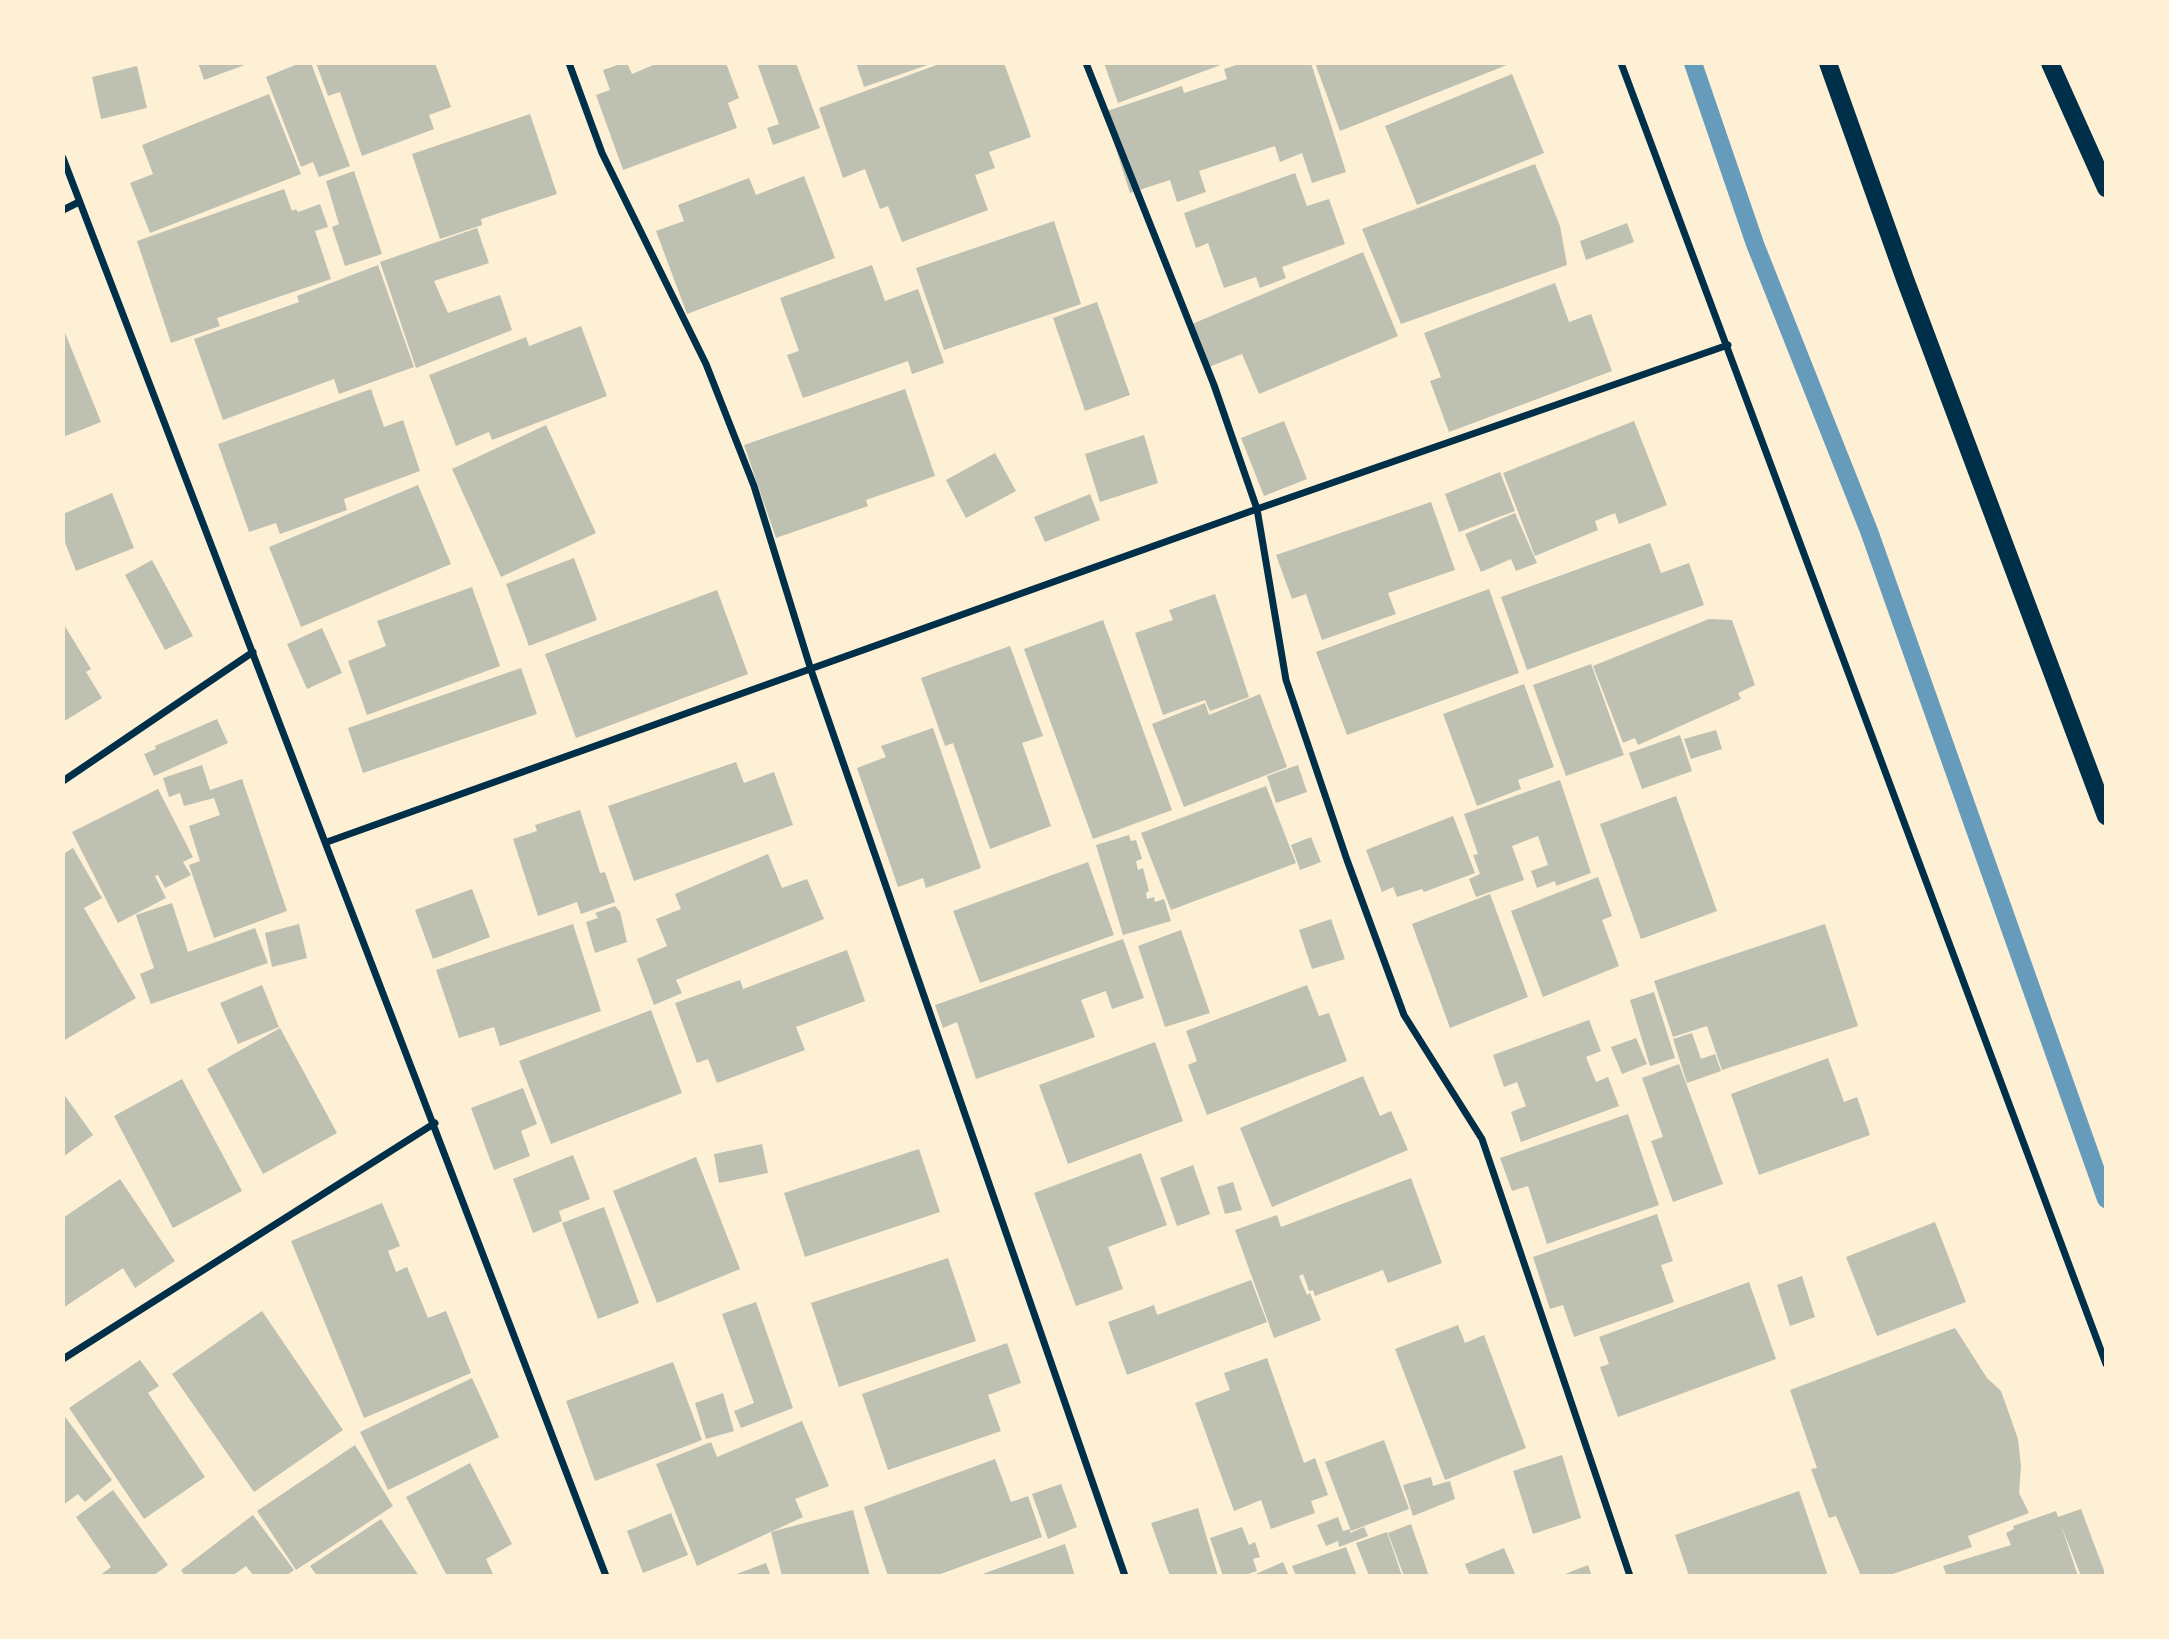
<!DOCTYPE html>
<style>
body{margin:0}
#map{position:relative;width:2169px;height:1639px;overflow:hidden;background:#fdf0d5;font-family:"Noto Sans",sans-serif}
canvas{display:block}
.frame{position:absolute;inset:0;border:65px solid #fdf0d5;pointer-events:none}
</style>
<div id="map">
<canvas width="2169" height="1639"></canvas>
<div class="frame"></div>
</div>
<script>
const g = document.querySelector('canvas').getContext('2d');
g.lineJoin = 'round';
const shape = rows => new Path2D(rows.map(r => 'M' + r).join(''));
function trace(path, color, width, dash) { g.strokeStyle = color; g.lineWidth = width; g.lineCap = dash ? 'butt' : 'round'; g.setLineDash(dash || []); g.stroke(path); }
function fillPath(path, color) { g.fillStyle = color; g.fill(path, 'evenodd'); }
const stream = shape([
 [1693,63,1755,244,1869,531,2106,1199]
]);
const building = shape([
 [198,63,250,63,204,80],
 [300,63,311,63,350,166,319,177,313,162,301,167,266,77],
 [316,63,435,63,451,107,429,115,434,129,362,156,340,92,328,96],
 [623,63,627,63,632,74,658,63,726,63,739,98,728,103,737,128,623,170,596,95,610,90,603,70],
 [757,63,796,63,820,128,773,145,767,128,779,124],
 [856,63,933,63,864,87],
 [942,63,1004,63,1031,137,989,152,995,168,975,175,988,210,902,242,888,206,880,209,865,169,843,178,819,108],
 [1104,63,1226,63,1118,103],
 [1242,63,1311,63,1346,172,1312,183,1302,153,1280,162,1275,146,1199,171,1206,192,1177,202,1170,180,1130,193,1104,112,1182,86,1184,93,1227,79,1224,69],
 [1315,63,1512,63,1340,131],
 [137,66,147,108,101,119,92,77],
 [1512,74,1544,153,1417,205,1385,126],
 [269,94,301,174,150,233,130,183,153,174,142,145],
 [530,114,557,194,481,219,482,225,440,239,412,154],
 [1535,164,1560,226,1567,265,1401,324,1362,229],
 [354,171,382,254,345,266,332,227,339,224,326,181],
 [1295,173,1307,206,1329,199,1345,244,1282,267,1286,278,1260,288,1256,277,1224,288,1208,243,1196,248,1184,213],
 [804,176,835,258,687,314,656,231,684,221,678,205,749,178,756,195],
 [284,189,292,211,296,209,298,212,320,204,328,227,315,231,331,279,217,318,220,326,171,343,137,241],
 [1054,221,1081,304,944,350,916,268],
 [1627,223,1634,242,1586,260,1580,241],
 [477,228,489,263,434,281,448,313,500,295,512,330,416,368,380,262],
 [1363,252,1398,336,1259,394,1242,354,1209,367,1192,324],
 [378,265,414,367,339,394,334,379,223,420,194,339,299,302,297,296],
 [872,265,885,301,918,289,944,363,912,374,908,361,803,398,787,355,799,351,780,298],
 [1555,283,1569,322,1591,314,1612,371,1449,432,1430,381,1441,377,1424,333],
 [1097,302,1130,395,1085,411,1053,318],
 [581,326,607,396,492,440,489,432,456,446,429,375,526,337,529,346],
 [63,328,101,422,63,437],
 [371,389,384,427,403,420,420,471,344,499,347,510,280,534,276,523,249,532,218,444],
 [905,389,935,476,866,500,868,506,776,538,744,445],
 [1284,421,1307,479,1264,496,1241,438],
 [1634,421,1667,505,1619,524,1615,513,1595,521,1598,530,1535,556,1503,473],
 [546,425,596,533,501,577,452,469],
 [1144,435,1158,483,1100,502,1085,454],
 [995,453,1016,491,966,518,946,480],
 [1500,472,1515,511,1459,532,1445,494],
 [418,485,451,564,301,627,269,547],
 [112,493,134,548,76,571,63,537,63,514],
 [1090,494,1100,520,1045,542,1034,517],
 [1431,502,1455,570,1388,593,1396,614,1322,640,1306,594,1292,599,1276,555],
 [1515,513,1537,563,1516,571,1511,559,1481,572,1465,534],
 [1650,543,1661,573,1689,563,1704,605,1527,670,1501,597],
 [574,558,597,620,529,646,506,584],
 [152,560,193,636,165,650,125,575],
 [472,587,500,666,367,715,348,661,386,646,377,621],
 [1489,589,1519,673,1347,735,1316,652],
 [717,590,748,674,576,738,545,654],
 [1215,594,1249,697,1210,711,1205,700,1163,715,1135,633,1173,620,1169,610],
 [1709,619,1732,620,1755,685,1738,693,1741,699,1638,745,1635,738,1623,743,1593,666],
 [1103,620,1172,810,1093,839,1024,649],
 [63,623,91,669,86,672,102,698,63,722],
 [322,628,342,673,307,689,287,644],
 [1010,646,1043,736,1022,743,1051,826,990,849,953,743,945,746,921,678],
 [1591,664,1624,755,1566,776,1533,685],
 [521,668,537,714,363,773,348,728],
 [1524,684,1554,767,1518,780,1521,789,1477,806,1443,714],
 [1260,694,1287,767,1184,807,1152,724,1205,703,1209,715],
 [217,719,228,743,154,776,144,754,156,749,155,746],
 [933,728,981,868,926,888,923,878,898,887,857,768,886,757,881,746],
 [1716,730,1722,749,1691,759,1684,739],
 [1680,735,1692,771,1642,789,1629,753],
 [736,762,744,783,774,772,793,825,634,881,608,806],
 [202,765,210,790,242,779,287,911,214,938,189,865,200,861,189,826,220,815,214,798,184,806,180,793,169,797,163,778],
 [1298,765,1307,792,1276,803,1267,776],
 [1560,780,1591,873,1556,886,1555,881,1537,888,1531,871,1548,865,1538,836,1512,846,1524,880,1476,897,1469,879,1480,874,1473,855,1478,854,1464,814],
 [1266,786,1296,863,1171,910,1141,833],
 [158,789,193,857,183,862,191,875,165,888,158,875,155,876,166,898,118,923,72,832],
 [1676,796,1717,911,1641,939,1600,824],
 [580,810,600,873,605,872,615,902,581,914,577,902,538,916,513,839,537,831,535,825],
 [1453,816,1475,873,1424,892,1422,889,1397,897,1393,887,1382,892,1366,850],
 [1129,835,1131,841,1136,840,1142,859,1136,861,1138,870,1143,868,1149,891,1146,893,1147,899,1154,897,1155,902,1164,899,1171,921,1123,935,1096,845],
 [1311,837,1321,862,1300,870,1291,845],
 [73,848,102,898,84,908,136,998,63,1041,63,854],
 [768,854,782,888,807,879,824,919,676,980,682,993,654,1005,637,959,667,946,656,919,681,909,675,894],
 [1088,862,1114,935,980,983,953,911],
 [1598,877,1612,916,1602,920,1619,966,1543,997,1511,911],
 [472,889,490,937,433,959,415,910],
 [1490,894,1528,997,1450,1028,1412,924],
 [172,903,188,952,255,928,268,963,151,1004,140,974,154,968,136,915],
 [615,906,620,912,627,942,595,953,586,922,598,918,595,913],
 [1331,919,1345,959,1312,969,1299,930],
 [299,924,307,958,272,967,265,933],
 [573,924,601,1011,500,1046,494,1027,459,1038,436,970],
 [1825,924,1858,1026,1722,1070,1707,1026,1673,1037,1654,981],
 [1181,930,1210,1013,1165,1027,1138,946],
 [1123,939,1144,998,1112,1009,1106,991,1081,1000,1095,1037,976,1079,957,1022,943,1028,935,1005],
 [847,950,865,1001,796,1027,805,1050,717,1083,708,1059,697,1063,675,1003,740,980,743,989],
 [262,985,279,1027,238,1044,220,1003],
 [1307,985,1319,1016,1329,1013,1347,1061,1207,1115,1188,1065,1197,1061,1186,1031],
 [1654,992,1675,1058,1650,1066,1630,1000],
 [651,1010,682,1093,551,1144,519,1061],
 [1589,1020,1601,1051,1586,1057,1596,1082,1608,1077,1619,1106,1521,1142,1511,1112,1526,1106,1517,1082,1504,1087,1493,1055],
 [280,1028,337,1133,263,1174,207,1069],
 [1692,1033,1701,1059,1715,1054,1721,1071,1687,1083,1673,1039],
 [1636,1038,1647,1064,1622,1074,1611,1047],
 [1155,1042,1183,1121,1068,1164,1039,1085],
 [1828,1058,1844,1102,1857,1097,1870,1135,1759,1175,1731,1094],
 [1679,1064,1723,1184,1673,1202,1651,1141,1663,1137,1642,1078],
 [1363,1076,1380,1116,1391,1111,1408,1150,1272,1207,1240,1128],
 [182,1079,242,1191,173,1228,114,1116],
 [523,1088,537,1124,521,1131,530,1156,494,1170,471,1108],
 [63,1093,93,1135,63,1157],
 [1628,1114,1659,1205,1547,1244,1528,1186,1512,1191,1500,1158],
 [762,1144,768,1173,719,1183,714,1154],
 [919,1149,940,1212,805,1257,784,1193],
 [1141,1153,1167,1225,1108,1247,1123,1289,1076,1306,1034,1193],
 [573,1155,590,1199,559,1211,562,1221,533,1233,513,1179],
 [696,1157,740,1269,657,1303,613,1191],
 [1193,1165,1210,1214,1177,1226,1160,1178],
 [1411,1178,1442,1263,1388,1283,1383,1270,1315,1296,1313,1290,1309,1291,1303,1274,1299,1276,1307,1295,1310,1293,1321,1320,1274,1338,1235,1230,1277,1215,1281,1227],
 [120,1179,175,1261,135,1288,123,1268,63,1308,63,1218],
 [1233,1182,1242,1210,1225,1214,1217,1187],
 [382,1203,400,1246,388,1251,396,1272,407,1267,428,1318,446,1311,471,1373,364,1418,291,1241],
 [604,1207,639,1303,598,1319,562,1223],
 [1657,1214,1673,1261,1661,1265,1674,1302,1574,1337,1563,1305,1550,1309,1533,1257],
 [1935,1222,1966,1302,1877,1336,1846,1257],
 [948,1258,976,1341,839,1387,811,1303],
 [1802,1276,1815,1317,1790,1326,1777,1285],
 [1251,1280,1267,1322,1127,1375,1108,1322,1154,1305,1157,1315],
 [1749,1282,1776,1359,1618,1417,1600,1367,1609,1364,1599,1337],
 [756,1302,793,1408,741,1428,734,1411,754,1403,722,1314],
 [262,1311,343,1430,254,1492,172,1374],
 [1458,1325,1465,1343,1484,1335,1526,1448,1445,1480,1395,1349],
 [1955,1328,1987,1378,2001,1391,2018,1439,2021,1466,2019,1493,2029,1513,1968,1536,1972,1547,1887,1576,1861,1576,1836,1516,1829,1518,1811,1469,1817,1468,1790,1390],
 [1007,1343,1021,1383,988,1395,1001,1431,888,1470,862,1394],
 [1267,1358,1304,1463,1315,1458,1328,1495,1311,1501,1315,1513,1271,1529,1261,1500,1234,1511,1195,1403,1230,1390,1224,1373],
 [140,1360,159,1386,148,1393,205,1477,144,1519,69,1408],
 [673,1362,702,1440,595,1481,566,1401],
 [472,1378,499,1437,388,1490,360,1432],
 [723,1393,734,1431,706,1439,695,1403],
 [63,1414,112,1480,85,1502,78,1494,63,1505],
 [802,1421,829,1486,795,1499,803,1517,697,1566,656,1464,711,1442,717,1457],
 [1384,1440,1409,1509,1351,1531,1325,1462],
 [355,1445,393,1506,296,1570,257,1511],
 [1562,1455,1581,1518,1533,1534,1513,1471],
 [995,1459,1011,1502,1028,1496,1042,1537,935,1576,888,1576,864,1507],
 [470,1463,512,1544,486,1559,494,1576,447,1576,406,1497],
 [1431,1477,1433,1486,1450,1481,1455,1499,1413,1516,1403,1485],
 [1061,1484,1077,1527,1048,1539,1032,1494],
 [113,1490,168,1565,153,1576,99,1576,111,1567,76,1517],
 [1799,1491,1828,1576,1689,1576,1675,1535],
 [1198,1508,1218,1576,1170,1576,1151,1523],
 [2081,1509,2106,1576,2081,1576,2061,1525,2078,1576,1942,1576,1946,1574,1943,1566,2011,1545,2006,1533,2014,1529,2013,1526,2056,1511,2058,1517],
 [853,1510,870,1576,782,1576,771,1532],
 [671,1513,688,1555,643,1573,627,1531],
 [253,1515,294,1570,286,1576,254,1576,246,1566,232,1576,185,1576,181,1570],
 [1338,1517,1343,1531,1350,1529,1350,1533,1364,1527,1368,1536,1339,1547,1338,1541,1326,1546,1317,1525],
 [381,1519,419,1576,317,1576,310,1566],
 [1411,1524,1429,1576,1404,1576,1388,1533],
 [1242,1527,1249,1545,1255,1542,1260,1557,1253,1559,1257,1571,1242,1576,1223,1576,1210,1538],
 [1387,1532,1402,1576,1369,1576,1356,1543],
 [1065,1544,1075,1576,977,1576],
 [1346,1547,1357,1576,1296,1576,1292,1566],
 [1504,1548,1516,1576,1464,1576,1469,1574,1465,1564],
 [1283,1562,1289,1576,1251,1576],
 [766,1563,771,1576,731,1576],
 [1588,1565,1592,1576,1560,1576]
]);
const minor = shape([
 [569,63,602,153,706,364,754,486,811,670,1125,1576],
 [1086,63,1214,385,1257,509,1286,680,1347,860,1404,1015,1482,1139,1630,1576],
 [1621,63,2106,1364],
 [63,158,606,1576],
 [63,210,79,202],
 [63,781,253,652],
 [327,842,1257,509,1728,345],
 [63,1359,435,1123]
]);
const primary = shape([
 [1828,63,1905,279,2106,816],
 [2050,63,2106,188]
]);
trace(stream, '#669bbc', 18);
fillPath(building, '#bec0b2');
trace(minor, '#003049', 7);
trace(primary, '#003049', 18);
</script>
